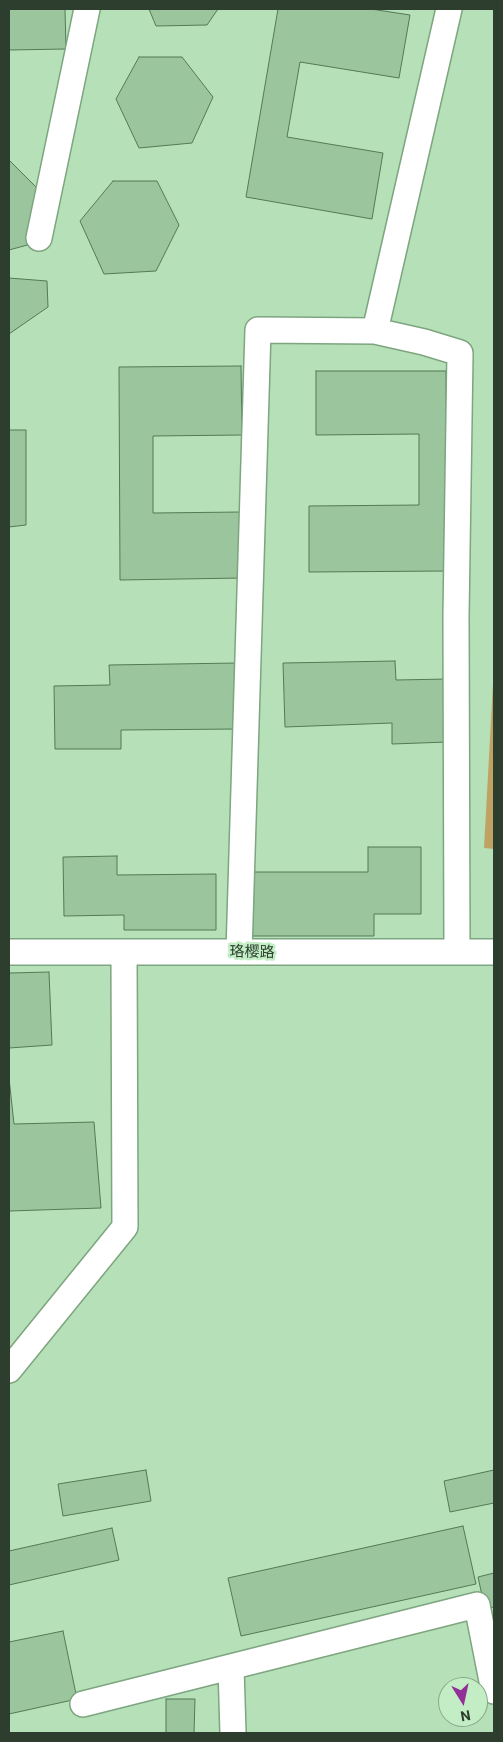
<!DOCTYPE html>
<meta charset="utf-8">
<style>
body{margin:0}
#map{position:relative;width:503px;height:1742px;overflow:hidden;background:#b6e1b8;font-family:Roboto,sans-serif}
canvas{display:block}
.frame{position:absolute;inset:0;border:10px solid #2d3e2e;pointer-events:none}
.north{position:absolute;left:438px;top:1677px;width:50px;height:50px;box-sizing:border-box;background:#c3eec5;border:1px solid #87a889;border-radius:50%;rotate:170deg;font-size:14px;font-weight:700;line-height:20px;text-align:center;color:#2d3e2e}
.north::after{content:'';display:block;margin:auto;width:18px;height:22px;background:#933097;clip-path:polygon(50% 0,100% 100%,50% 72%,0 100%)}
</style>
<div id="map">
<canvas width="503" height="1742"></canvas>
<div class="frame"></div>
<div class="north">N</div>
</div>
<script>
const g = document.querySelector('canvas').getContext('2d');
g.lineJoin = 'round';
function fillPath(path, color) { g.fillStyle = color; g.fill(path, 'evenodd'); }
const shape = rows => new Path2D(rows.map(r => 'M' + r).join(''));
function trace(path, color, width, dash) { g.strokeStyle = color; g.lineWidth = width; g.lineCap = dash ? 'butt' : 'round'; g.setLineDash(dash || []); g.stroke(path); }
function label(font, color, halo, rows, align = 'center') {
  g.font = font + ' Roboto,"Noto Sans SC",sans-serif'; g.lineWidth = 5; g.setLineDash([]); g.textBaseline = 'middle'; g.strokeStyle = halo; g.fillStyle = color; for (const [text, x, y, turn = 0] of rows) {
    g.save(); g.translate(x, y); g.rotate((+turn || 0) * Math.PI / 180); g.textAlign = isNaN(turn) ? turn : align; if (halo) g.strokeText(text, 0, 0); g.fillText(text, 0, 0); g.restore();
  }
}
const green = shape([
 [494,665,494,849,484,848]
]);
const building = shape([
 [9,9,65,9,66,49,9,50,9,9],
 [149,9,218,9,207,25,156,26,149,9],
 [278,9,371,9,410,15,399,78,300,62,287,137,383,153,372,219,246,197,278,9],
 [139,57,182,57,213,97,192,143,139,148,116,99,139,57],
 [9,160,41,192,31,244,9,250,9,160],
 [113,181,157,181,179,225,156,271,104,274,80,221,113,181],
 [9,278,47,281,48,307,9,334,9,278],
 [241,366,242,435,153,436,153,513,241,512,242,578,120,580,119,367,241,366],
 [316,371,446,371,447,571,309,572,309,506,419,505,419,434,316,435,316,371],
 [9,430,26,430,26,525,9,527,9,430],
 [395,661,396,680,448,679,448,742,392,744,392,723,285,727,283,663,395,661],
 [237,663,238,729,121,730,121,749,55,749,54,686,110,685,109,665,237,663],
 [368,847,421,847,421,914,374,914,374,936,252,936,252,872,368,872,368,847],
 [117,856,117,875,216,874,216,930,124,930,124,915,64,916,63,857,117,856],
 [49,972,52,1045,9,1048,9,973,49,972],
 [9,1078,14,1124,94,1122,101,1208,9,1211,9,1078],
 [146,1470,151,1501,63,1516,58,1484,146,1470],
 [494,1470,494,1503,450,1512,444,1481,494,1470],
 [463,1526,476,1584,241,1636,228,1578,463,1526],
 [112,1528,119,1560,9,1585,9,1551,112,1528],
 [494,1573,494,1607,485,1609,478,1577,494,1573],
 [63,1631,77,1699,9,1714,9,1642,63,1631],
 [166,1699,195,1699,194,1733,166,1733,166,1699]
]);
const minor = shape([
 [449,9,375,331,424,342,460,353,456,616,457,952],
 [39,238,87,9],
 [9,952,494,952],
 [239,952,258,330,375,331],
 [9,1370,125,1227,124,952],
 [231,1667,233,1733],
 [83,1704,477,1605,494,1691]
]);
const streetNames = [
 ["珞樱路",252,953,1]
];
fillPath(green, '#c0a364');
fillPath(building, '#9bc59d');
trace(building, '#537955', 1);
trace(minor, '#7da57f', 28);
trace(minor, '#fff', 25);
label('15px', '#2d3e2e', '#c3eec5', streetNames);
</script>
